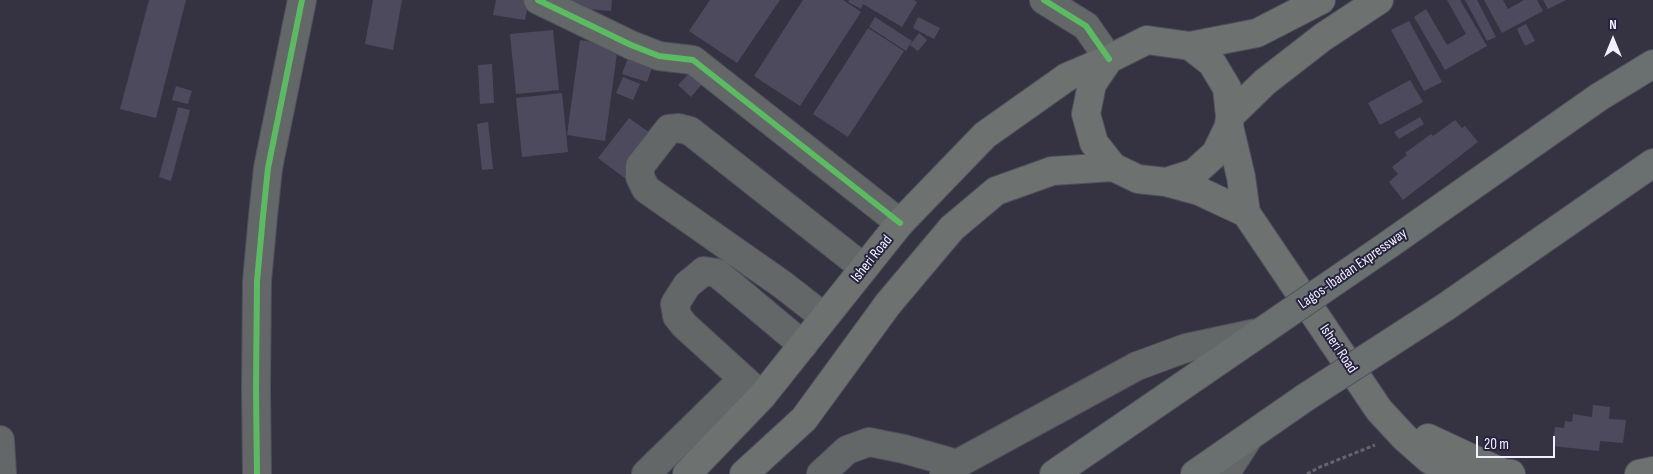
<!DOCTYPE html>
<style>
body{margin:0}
#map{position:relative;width:1653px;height:474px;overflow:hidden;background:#353342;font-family:"Sofia Sans Condensed",sans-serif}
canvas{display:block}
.north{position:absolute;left:1588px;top:15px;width:50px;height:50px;-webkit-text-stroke:4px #27233e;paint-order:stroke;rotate:0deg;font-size:14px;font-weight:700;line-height:20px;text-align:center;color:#f1f0ff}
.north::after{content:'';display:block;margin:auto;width:18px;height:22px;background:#f1f0ff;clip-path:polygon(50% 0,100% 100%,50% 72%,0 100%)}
.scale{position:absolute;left:1476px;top:436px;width:79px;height:22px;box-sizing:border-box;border:2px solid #f1f0ff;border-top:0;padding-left:6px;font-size:15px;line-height:18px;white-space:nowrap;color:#f1f0ff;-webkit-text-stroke:4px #27233e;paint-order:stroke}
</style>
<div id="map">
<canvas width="1653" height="474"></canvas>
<div class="north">N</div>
<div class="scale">20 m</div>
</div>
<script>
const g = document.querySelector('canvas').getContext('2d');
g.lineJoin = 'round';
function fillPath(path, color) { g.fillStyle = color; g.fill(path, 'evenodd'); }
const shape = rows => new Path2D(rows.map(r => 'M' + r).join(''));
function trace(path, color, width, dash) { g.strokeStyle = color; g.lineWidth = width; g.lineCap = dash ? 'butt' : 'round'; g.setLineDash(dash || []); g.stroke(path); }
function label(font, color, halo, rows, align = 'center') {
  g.font = font + ' "Sofia Sans Condensed",sans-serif'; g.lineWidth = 4; g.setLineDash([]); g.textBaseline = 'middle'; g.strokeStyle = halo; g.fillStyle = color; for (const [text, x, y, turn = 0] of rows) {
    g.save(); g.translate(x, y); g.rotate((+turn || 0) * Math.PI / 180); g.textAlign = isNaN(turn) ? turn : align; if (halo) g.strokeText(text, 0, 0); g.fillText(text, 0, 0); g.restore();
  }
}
const building = shape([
 [149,0,186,0,156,118,120,109],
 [373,0,402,0,393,50,365,44],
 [496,0,529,0,525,20,493,15],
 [555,0,612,0,611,11,554,6],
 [710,0,780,0,737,63,689,31],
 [803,0,843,0,861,12,800,106,754,76],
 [849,0,914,0,917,2,902,27,863,4,861,9,848,2],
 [1447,0,1460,0,1487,46,1445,70,1414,17,1426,9,1447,45,1466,34],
 [1465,0,1477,0,1496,37,1487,41],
 [1484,0,1503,0,1508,9,1524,0,1537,0,1543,11,1502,33],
 [1543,0,1566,0,1548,9],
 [875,17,912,41,906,51,869,27],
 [918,17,940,28,934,39,913,28],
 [1409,21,1442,82,1424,91,1391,30],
 [1526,24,1535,41,1525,46,1517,29],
 [868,28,904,51,848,137,813,114],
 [553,30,559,90,516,94,510,34],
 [919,33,927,40,918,51,910,45],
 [580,40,618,46,605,141,567,135],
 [631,50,655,59,647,82,622,74],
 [492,64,494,103,480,104,478,65],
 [692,70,704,82,691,97,678,85],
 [623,77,640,84,633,100,616,93],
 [1410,80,1423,102,1380,125,1368,103],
 [176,86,192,91,188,104,172,100],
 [562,93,568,152,522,157,516,98],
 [178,107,190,110,171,181,159,177],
 [1420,117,1424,124,1399,139,1394,132],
 [629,118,657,138,626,179,598,158],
 [1455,120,1462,128,1465,126,1478,142,1403,200,1389,182,1398,174,1392,167,1407,155,1405,153,1431,134,1433,136],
 [488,122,493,169,482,170,477,124],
 [1593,405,1610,407,1609,419,1626,420,1623,443,1600,441,1599,451,1553,446,1555,427,1564,428,1565,421,1572,422,1573,414,1592,417]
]);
const path = shape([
 [1307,474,1320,467,1375,445]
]);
const minor = shape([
 [538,0,631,45,659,56,693,60,900,223],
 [1044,0,1086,26,1109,59],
 [824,317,783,285,646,189,640,177,640,166,669,129,679,128,690,131,864,268],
 [762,396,684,325,677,316,675,304,687,285,704,271,717,273,803,345],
 [0,440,2,474],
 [257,474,256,388,257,281,263,216,268,168,302,0],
 [646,474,743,379],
 [821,474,847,450,869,442,904,449,957,464],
 [944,474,957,464,1137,366,1186,348,1261,332],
 [1225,474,1249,437]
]);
const major = shape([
 [1190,46,1257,33,1321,0],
 [1230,116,1265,82,1323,37,1379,0],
 [1229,126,1216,153,1194,173,1166,182,1138,179,1113,167,1094,143,1086,114,1092,84,1109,59,1147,40,1190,46,1212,63,1227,88,1230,116,1229,126,1241,177,1246,213,1379,410,1404,437,1430,460,1458,474],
 [1166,182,1199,191,1246,213],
 [1428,438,1503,473,1511,474],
 [687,474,762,396,900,223,985,135,1067,77,1109,59],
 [744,474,804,419,888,304,952,228,996,191,1052,171,1113,167],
 [1639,474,1653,471]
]);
const highway = shape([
 [1388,245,1599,97,1653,64],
 [1444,308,1653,163],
 [1054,474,1261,332],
 [1195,474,1306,397]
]);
const highwayBridge = shape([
 [1261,332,1388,245],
 [1306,397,1444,308]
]);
const cycleway = shape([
 [538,0,631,45,659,56,693,60,900,223],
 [1044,0,1086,26,1109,59],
 [257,474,256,388,257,281,263,216,268,168,302,0]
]);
const streetNames = [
 ["Isheri Road",872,259,-51],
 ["Lagos-Ibadan Expressway",1353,269,-35],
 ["Isheri Road",1338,349,56]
];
fillPath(building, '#4e4a5e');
trace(minor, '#504f5b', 30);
trace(major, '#504f5b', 30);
trace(highway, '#504f5b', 30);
trace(path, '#636568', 3, [4, 2.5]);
trace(minor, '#636767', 28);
trace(major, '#6d7270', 28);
trace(highway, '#6a6f6f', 28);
trace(highwayBridge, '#504f5b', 30, []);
trace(highwayBridge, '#6a6f6f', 28);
trace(cycleway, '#5cba63', 6);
label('15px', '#f1f0ff', '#27233e', streetNames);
</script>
